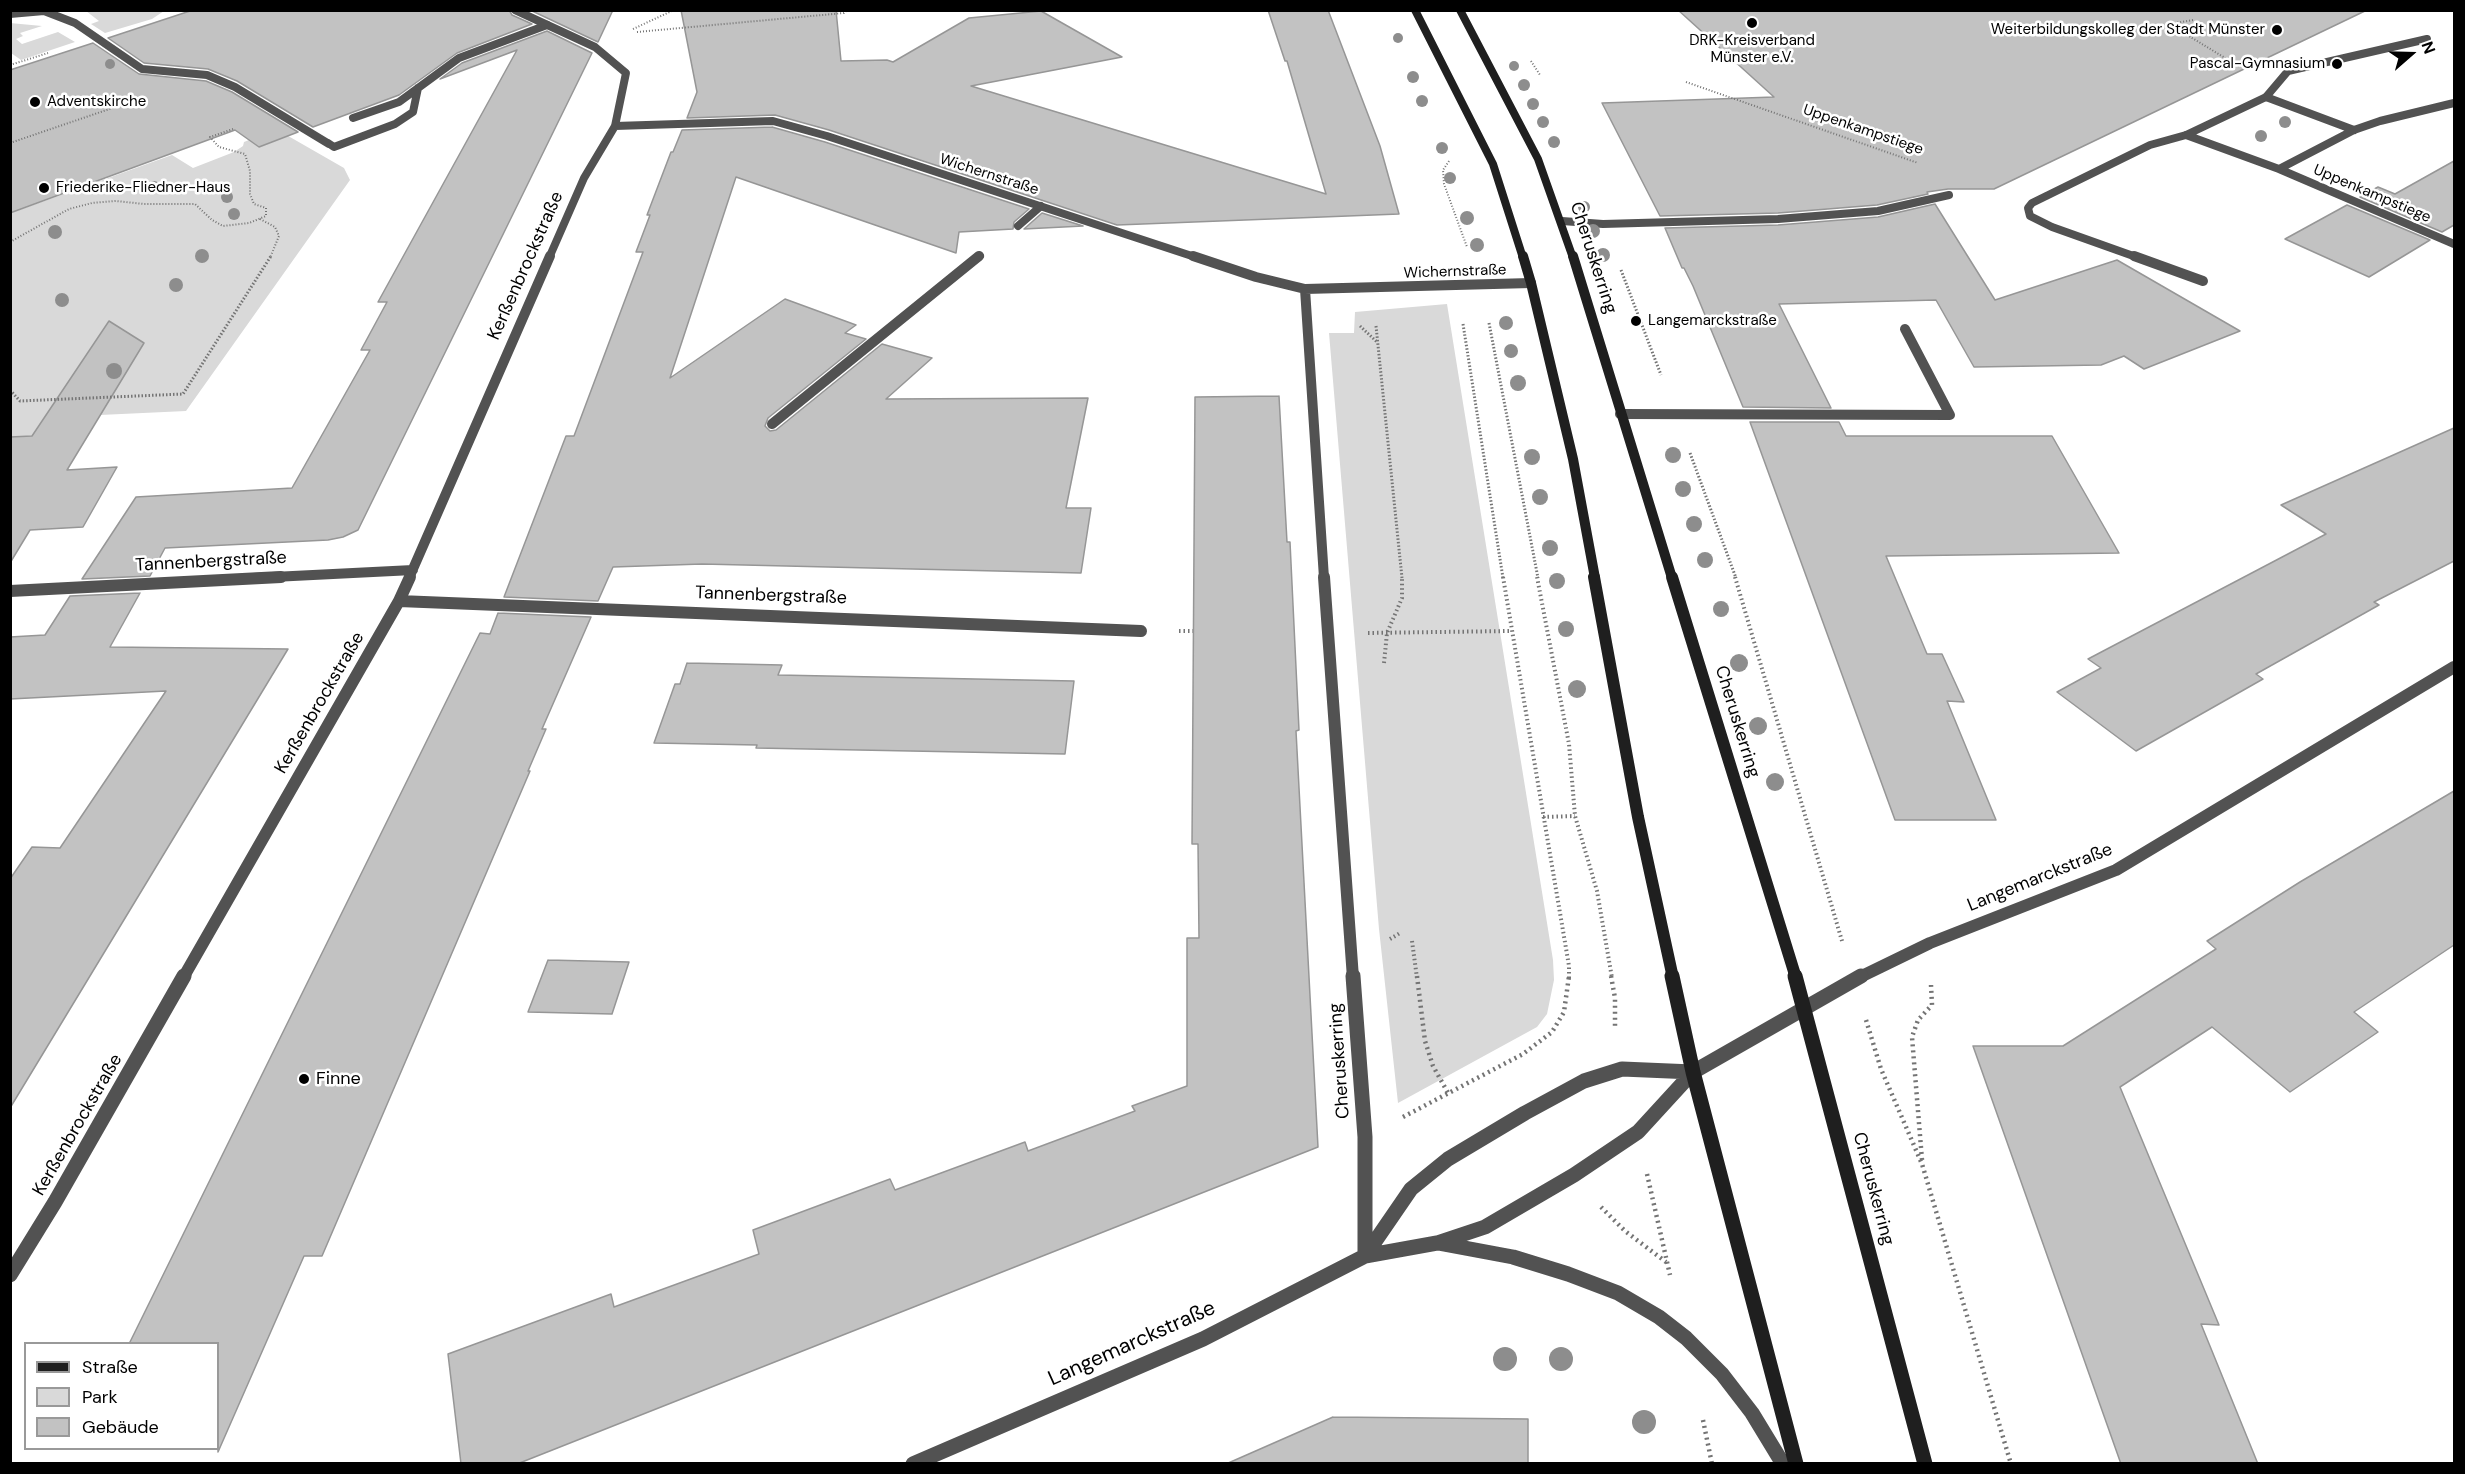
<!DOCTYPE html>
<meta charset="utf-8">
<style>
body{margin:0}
#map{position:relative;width:2465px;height:1474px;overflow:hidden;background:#fff;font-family:"DM Sans",sans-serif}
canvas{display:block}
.frame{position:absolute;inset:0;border:12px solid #000;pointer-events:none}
.legend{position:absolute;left:24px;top:1342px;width:195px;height:108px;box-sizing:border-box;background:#fff;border:2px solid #999;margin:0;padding:8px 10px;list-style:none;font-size:18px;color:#000}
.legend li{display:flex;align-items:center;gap:12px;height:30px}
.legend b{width:30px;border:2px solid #999}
.north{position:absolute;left:2381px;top:24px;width:60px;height:60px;-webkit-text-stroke:4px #fff;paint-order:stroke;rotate:70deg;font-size:16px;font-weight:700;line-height:24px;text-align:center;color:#000}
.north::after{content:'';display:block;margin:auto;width:21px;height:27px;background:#000;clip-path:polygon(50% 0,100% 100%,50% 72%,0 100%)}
</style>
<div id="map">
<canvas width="2465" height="1474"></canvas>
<div class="frame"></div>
<ul class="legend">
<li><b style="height:8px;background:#1f1f1f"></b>Straße</li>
<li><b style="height:16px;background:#d9d9d9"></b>Park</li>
<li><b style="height:16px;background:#c2c2c2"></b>Gebäude</li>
</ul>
<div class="north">N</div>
</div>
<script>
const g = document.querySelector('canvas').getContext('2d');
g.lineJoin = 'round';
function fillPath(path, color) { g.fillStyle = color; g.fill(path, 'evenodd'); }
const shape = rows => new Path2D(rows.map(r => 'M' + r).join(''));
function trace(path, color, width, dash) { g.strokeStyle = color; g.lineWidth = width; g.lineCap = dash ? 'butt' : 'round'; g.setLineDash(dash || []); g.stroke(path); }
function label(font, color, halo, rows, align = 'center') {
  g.font = font + ' "DM Sans",sans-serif'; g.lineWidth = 5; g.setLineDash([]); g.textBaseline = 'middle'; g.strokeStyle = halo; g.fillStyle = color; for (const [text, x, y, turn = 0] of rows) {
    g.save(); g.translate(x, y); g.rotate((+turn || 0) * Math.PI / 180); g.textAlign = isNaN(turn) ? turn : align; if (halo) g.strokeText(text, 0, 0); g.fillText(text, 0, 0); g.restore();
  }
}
const green = shape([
 [86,11,162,10,164,11,152,19,105,33,91,24,99,21],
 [10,23,42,26,20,33,23,36,16,39,22,44,58,32,75,42,21,60,11,53],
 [276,129,344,168,350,180,186,411,100,415,32,436,11,437,11,213,172,155,193,168,234,152,243,146,244,142],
 [1447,304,1553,960,1554,980,1547,1014,1537,1027,1398,1103,1379,929,1329,333,1354,333,1355,312]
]);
const building = shape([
 [193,10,509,10,512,15,532,24,457,53,399,95,313,127,237,81,208,69,144,63,108,38,193,10],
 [530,10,613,10,598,42,530,10],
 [681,10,836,10,841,61,887,60,893,62,969,18,1041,11,1122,57,971,86,1326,194,1287,61,1285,61,1268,10,1328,10,1380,146,1399,214,1117,225,829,130,775,115,687,118,697,92,681,10],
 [1678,10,2367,10,1994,189,1948,189,1927,192,1928,194,1877,205,1778,213,1660,216,1602,103,1774,97,1678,10],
 [547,31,592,53,358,530,343,537,328,540,165,548,150,576,82,579,136,497,292,488,370,350,361,350,387,302,378,302,517,50,440,79,462,63,547,31],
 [93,43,139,74,206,81,232,92,298,132,259,147,235,130,10,213,10,70,93,43],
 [772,127,825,142,1029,209,1014,222,1013,229,959,232,956,253,736,177,670,378,785,299,856,325,845,333,866,339,768,418,765,426,770,431,776,430,882,344,932,358,886,399,1088,398,1066,508,1091,508,1081,573,702,564,613,567,598,601,504,597,566,436,574,436,643,252,636,252,650,215,647,215,671,152,673,152,682,130,772,127],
 [2454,161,2454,225,2442,232,2360,197,2378,187,2395,194,2454,161],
 [1935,204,1995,300,2117,260,2240,331,2144,369,2124,356,2101,365,1974,367,1936,300,1779,304,1831,408,1743,407,1693,286,1684,268,1682,268,1665,228,1778,225,1878,217,1935,204],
 [2347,205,2430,240,2369,277,2285,239,2347,205],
 [1042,213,1083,226,1024,229,1042,213],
 [109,321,144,343,67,470,117,467,83,527,30,530,10,563,10,437,32,436,109,321],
 [1279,396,1287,542,1290,542,1299,730,1296,731,1318,1147,517,1464,461,1464,448,1354,611,1294,614,1307,759,1254,753,1230,890,1179,895,1190,1025,1142,1028,1151,1135,1111,1132,1106,1187,1086,1187,938,1199,938,1198,844,1192,844,1195,397,1279,396],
 [1750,422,1839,422,1846,436,2052,436,2119,553,1886,556,1927,654,1942,654,1964,702,1947,701,1996,820,1895,820,1750,422],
 [2454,428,2454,561,2374,602,2379,605,2256,674,2263,679,2136,751,2057,692,2101,668,2088,659,2326,534,2281,505,2454,428],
 [140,593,110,647,288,649,10,1108,10,879,32,847,60,848,166,691,10,699,10,637,45,635,70,596,140,593],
 [498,613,591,617,542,729,546,729,528,771,530,771,322,1256,304,1256,218,1452,218,1344,129,1344,480,633,490,634,498,613],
 [687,663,782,665,778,675,1074,681,1065,754,756,748,757,745,654,743,675,684,680,684,687,663],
 [2454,791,2454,945,2354,1012,2378,1032,2290,1092,2212,1027,2120,1087,2219,1325,2201,1324,2258,1464,2121,1464,1973,1046,2063,1046,2216,949,2207,941,2300,882,2454,791],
 [548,960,629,962,612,1014,528,1012,548,960],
 [1333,1417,1528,1419,1528,1464,1226,1464,1333,1417]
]);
const pathFar3 = shape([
 [2193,20,2169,24,2240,67],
 [633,29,674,10],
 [637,32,844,13,847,10],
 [1531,61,1540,75],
 [10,65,48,53],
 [1686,82,1918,163],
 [10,143,127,103],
 [1449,161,1443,170,1444,184,1467,247],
 [260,219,275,227,279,236,270,258],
 [10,242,69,209,92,203,116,201,144,204,195,204,212,220,223,226,249,223,266,216,266,208,254,204,250,194,250,171,245,154,219,147,210,137,233,129]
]);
const pathFar2 = shape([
 [1621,270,1661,375],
 [1489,323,1538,578],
 [1463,324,1503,578],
 [1360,326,1377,342],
 [1376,326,1402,578],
 [10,390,20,401,183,394,271,256],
 [1690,453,1736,578]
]);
const pathFar1 = shape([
 [1503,577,1569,966,1569,978],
 [1537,577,1569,744,1575,816,1597,891,1612,978],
 [1735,577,1842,941],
 [1179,631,1193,631],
 [1368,633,1511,631],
 [1384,663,1387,633,1402,598,1402,577],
 [1543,817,1575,816],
 [1390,939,1400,933],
 [1412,941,1417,978]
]);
const path = shape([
 [1417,976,1425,1041,1433,1066,1448,1093],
 [1611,976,1615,998,1615,1029],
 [1866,1020,1881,1069,1922,1164,2011,1464],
 [1403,1117,1523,1054,1552,1032,1564,1012,1569,976],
 [1922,1160,1912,1037,1918,1020,1932,1005,1931,985],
 [1647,1174,1670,1275],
 [1601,1207,1625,1231,1666,1262],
 [1703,1420,1712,1464]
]);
const laneFar1 = shape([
 [10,14,44,11,75,23,142,69,207,75,235,87,329,144],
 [2266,97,2288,71,2427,39],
 [353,118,399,102,459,58,547,25],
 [328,143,334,147,395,124,413,112,418,88],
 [1562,221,1603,224,1778,219,1878,211,1949,195],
 [1018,226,1041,206],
 [978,258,980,256],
 [2139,258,2052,227,2030,216,2028,208,2032,203,2150,145,2186,135]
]);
const lane = shape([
 [2134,256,2203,281],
 [1620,414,1950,415,1905,329],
 [772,424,979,256]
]);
const streetFar3 = shape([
 [515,10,595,47,626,73,615,126,584,178,549,258],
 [2454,103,2380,121,2354,130,2279,169,2454,244],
 [615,126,773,121,827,136,1198,258],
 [2279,169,2186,135,2266,97,2354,130]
]);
const streetFar2 = shape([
 [1193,256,1256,277,1305,289,1531,283],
 [1305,289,1324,578],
 [253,578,413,570],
 [409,578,550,256]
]);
const streetFar1 = shape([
 [1324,577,1353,978],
 [10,591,281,577],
 [399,601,1141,631],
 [183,978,399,601,410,577],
 [1858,978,1930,943,2116,870,2454,667]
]);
const street = shape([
 [1353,976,1365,1137,1365,1256],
 [1438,1243,1513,1257,1568,1274,1618,1293,1659,1317,1686,1338,1722,1374,1752,1413,1783,1464],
 [1365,1256,1411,1189,1448,1159,1525,1113,1584,1081,1622,1069,1693,1072],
 [10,1275,55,1202,184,976],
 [913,1464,1203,1339,1365,1256,1437,1243,1485,1227,1574,1175,1638,1132,1693,1072,1861,976]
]);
const secondaryFar3 = shape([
 [1415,10,1493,164,1523,258],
 [1460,10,1538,159,1573,258]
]);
const secondaryFar2 = shape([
 [1523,256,1531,283,1573,459,1595,578],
 [1573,256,1672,578]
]);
const secondaryFar1 = shape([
 [1594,577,1638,817,1673,978],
 [1672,577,1796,978]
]);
const secondary = shape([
 [1672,976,1693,1072,1796,1464],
 [1795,976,1925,1464]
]);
const trees = [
 [1398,38,5],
 [110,64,5],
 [1514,66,5],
 [1413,77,6],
 [1524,85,6],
 [1422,101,6],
 [1533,104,6],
 [1543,122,6],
 [2285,122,6],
 [2261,136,6],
 [1554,142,6],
 [1442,148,6],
 [1450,178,6],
 [154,187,6],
 [227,197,6],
 [1584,207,6],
 [234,214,6],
 [1467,218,7],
 [1593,231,7],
 [55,232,7],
 [1477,245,7],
 [1603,255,7],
 [202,256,7],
 [176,285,7],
 [62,300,7],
 [1506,323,7],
 [1511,351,7],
 [114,371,8],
 [1518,383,8],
 [1673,455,8],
 [1532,457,8],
 [1683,489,8],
 [1540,497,8],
 [1694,524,8],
 [1550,548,8],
 [1705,560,8],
 [1557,581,8],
 [1721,609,8],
 [1566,629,8],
 [1739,663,9],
 [1577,689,9],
 [1758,726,9],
 [1775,782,9],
 [1505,1359,12],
 [1561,1359,12],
 [1644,1422,12]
];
const markers = [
 [1752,23,6,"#000"],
 [2277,30,6,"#000"],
 [2337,64,6,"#000"],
 [35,102,6,"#000"],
 [44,188,6,"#000"],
 [1636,321,6,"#000"],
 [304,1079,6,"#000"]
];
const farPoinames = [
 ["Weiterbildungskolleg der Stadt Münster",2265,30,"right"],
 ["DRK-Kreisverband",1752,41,"center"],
 ["Münster e.V.",1752,58,"center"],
 ["Pascal-Gymnasium",2325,64,"right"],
 ["Adventskirche",47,102],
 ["Friederike-Fliedner-Haus",56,188],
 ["Langemarckstraße",1648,321]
];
const farStreetnames = [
 ["Uppenkampstiege",1863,130,19],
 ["Wichernstraße",989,175,18],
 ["Uppenkampstiege",2372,194,23],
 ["Wichernstraße",1455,272,-2]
];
const streetNames = [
 ["Cheruskerring",1593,258,72],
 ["Kerßenbrockstraße",526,266,-66],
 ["Tannenbergstraße",211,562,-3],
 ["Tannenbergstraße",771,596,2],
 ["Kerßenbrockstraße",320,703,-60],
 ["Cheruskerring",1737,722,73],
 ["Langemarckstraße",2040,878,-22],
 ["Cheruskerring",1340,1061,-94],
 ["Kerßenbrockstraße",78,1125,-60],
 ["Cheruskerring",1873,1189,75]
];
const poiNames = [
 ["Finne",316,1079]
];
const nearStreetnames = [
 ["Langemarckstraße",1132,1344,-24]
];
fillPath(green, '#d9d9d9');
fillPath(building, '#c2c2c2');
trace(building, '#969696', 1.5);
trace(pathFar3, '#747474', 2, [1, 2]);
trace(pathFar2, '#747474', 3, [1.5, 2]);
trace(pathFar1, '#747474', 4, [1.5, 3]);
trace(path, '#747474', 4.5, [2, 4]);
trace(laneFar1, '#525252', 8);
trace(lane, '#525252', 10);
trace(streetFar3, '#525252', 8);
trace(streetFar2, '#525252', 10);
trace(streetFar1, '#525252', 12);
trace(street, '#525252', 15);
trace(secondaryFar3, '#1f1f1f', 8);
trace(secondaryFar2, '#1f1f1f', 10);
trace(secondaryFar1, '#1f1f1f', 12);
trace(secondary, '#1f1f1f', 15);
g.fillStyle = '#8d8d8d';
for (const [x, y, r] of trees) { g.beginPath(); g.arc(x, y, r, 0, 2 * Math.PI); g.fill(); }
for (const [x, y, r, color] of markers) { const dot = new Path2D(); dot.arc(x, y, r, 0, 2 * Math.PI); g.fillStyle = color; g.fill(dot); trace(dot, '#fff', 2); }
label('15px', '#000', '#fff', farPoinames, 'left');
label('15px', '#000', '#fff', farStreetnames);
label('18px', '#000', '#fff', streetNames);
label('18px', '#000', '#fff', poiNames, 'left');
label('21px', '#000', '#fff', nearStreetnames);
</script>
